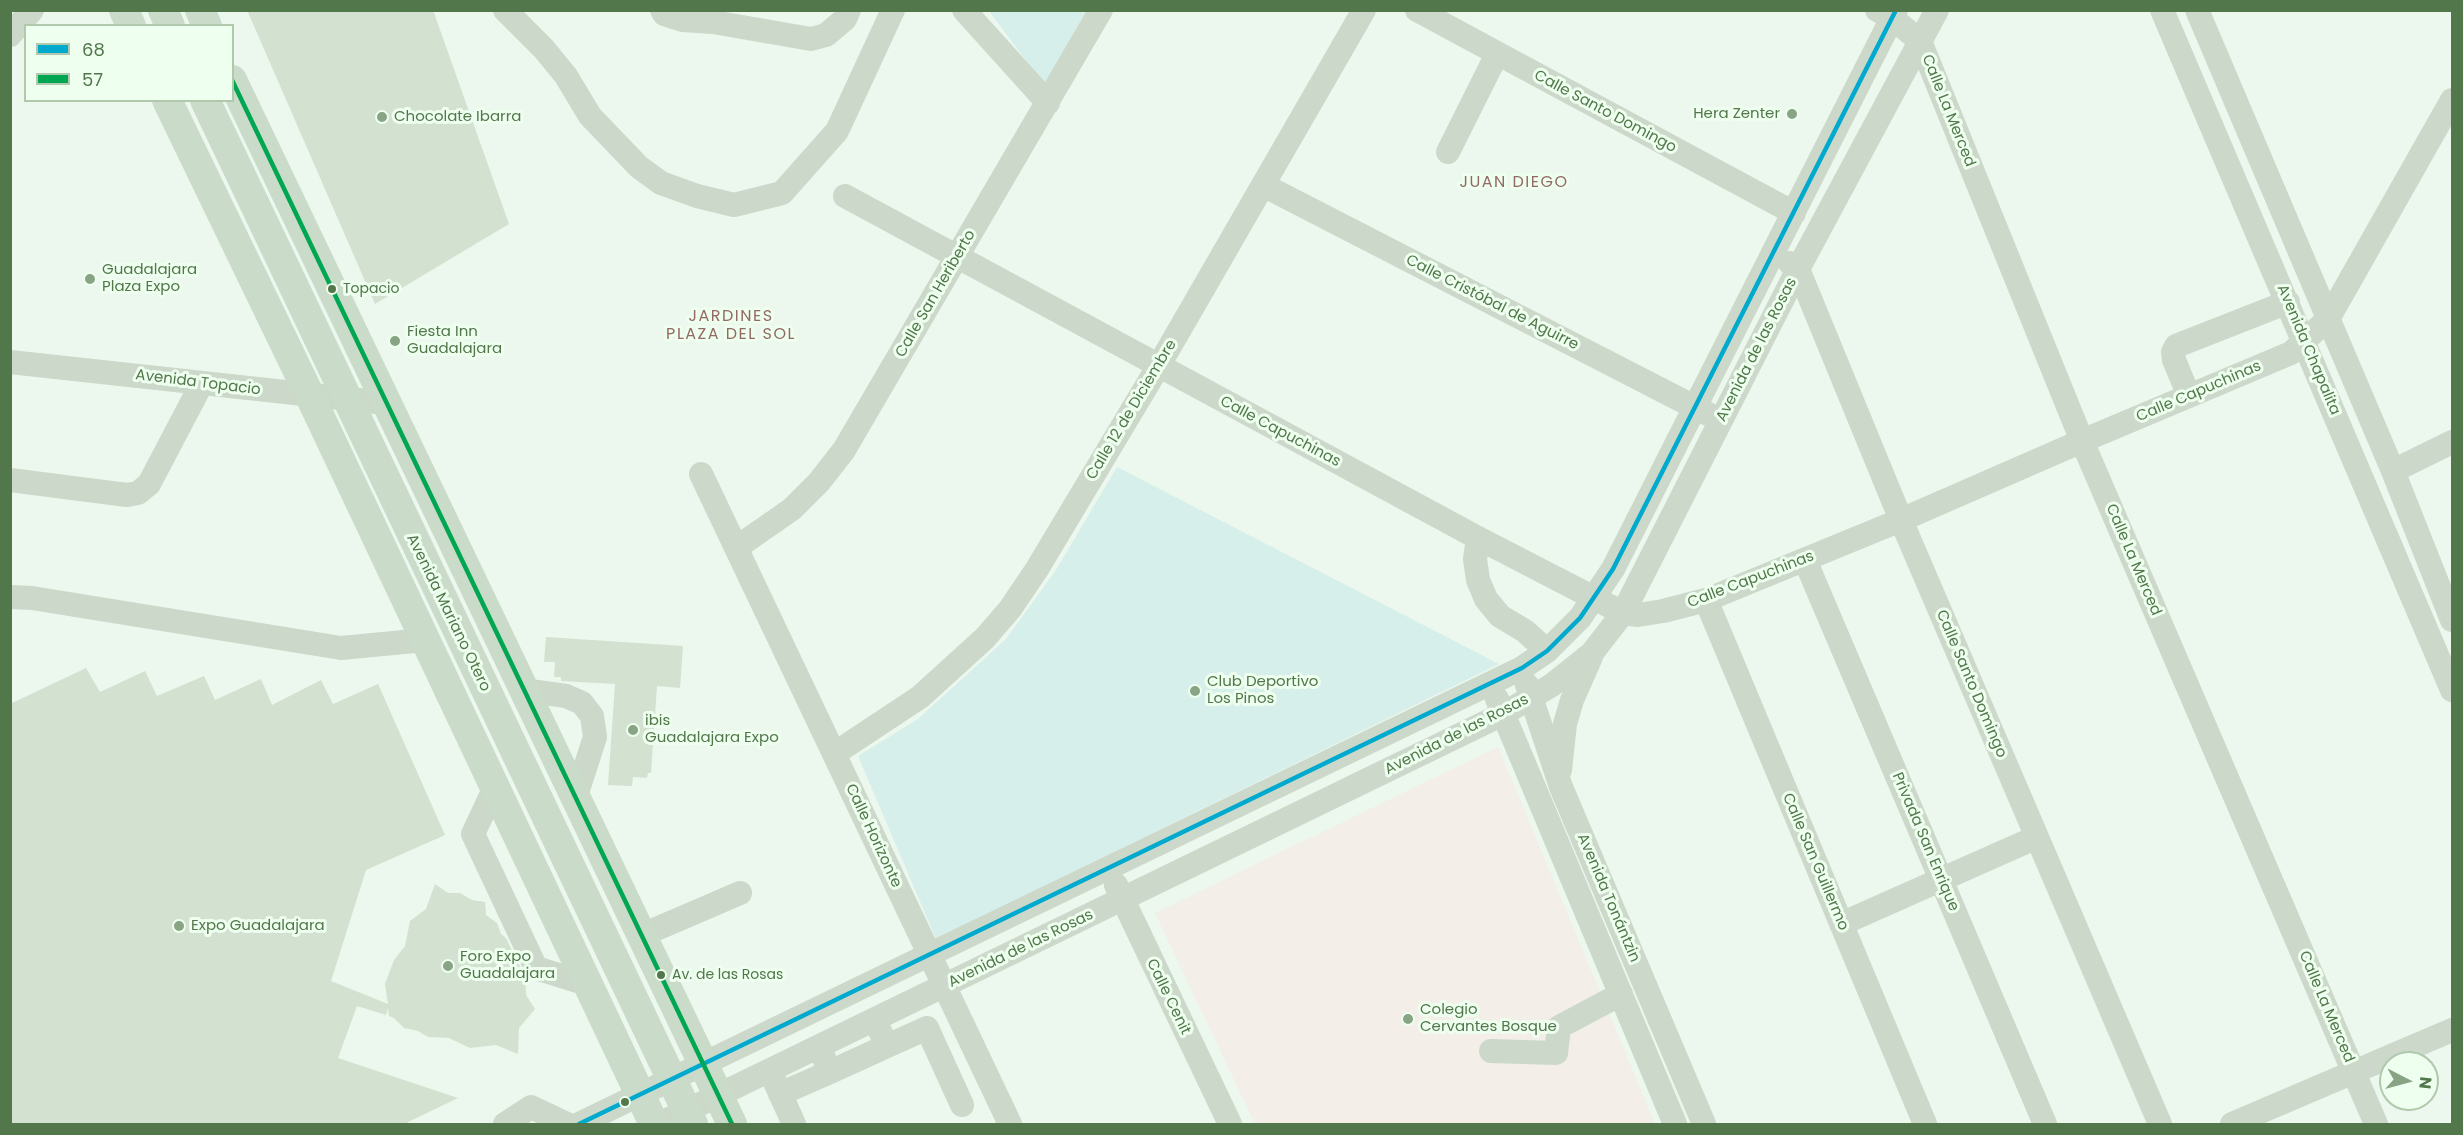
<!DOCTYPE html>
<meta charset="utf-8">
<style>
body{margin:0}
#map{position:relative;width:2463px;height:1135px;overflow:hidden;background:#ecf7ed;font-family:Poppins,sans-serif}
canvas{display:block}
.frame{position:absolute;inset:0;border:12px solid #52774b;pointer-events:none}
.legend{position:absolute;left:24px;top:24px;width:210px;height:78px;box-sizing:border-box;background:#eeffef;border:2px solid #b0c9ad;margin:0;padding:8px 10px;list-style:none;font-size:18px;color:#52774b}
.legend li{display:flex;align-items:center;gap:12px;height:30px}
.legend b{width:30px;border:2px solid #b0c9ad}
.north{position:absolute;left:2379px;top:1051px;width:60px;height:60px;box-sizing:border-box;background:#eeffef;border:2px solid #b0c9ad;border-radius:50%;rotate:96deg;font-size:16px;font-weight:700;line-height:24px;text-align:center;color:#52774b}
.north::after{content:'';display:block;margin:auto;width:21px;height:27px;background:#88a484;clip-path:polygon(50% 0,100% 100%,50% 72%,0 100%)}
</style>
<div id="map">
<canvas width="2463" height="1135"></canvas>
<div class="frame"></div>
<ul class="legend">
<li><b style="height:8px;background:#00a9ce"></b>68</li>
<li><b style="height:8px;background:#00a651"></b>57</li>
</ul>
<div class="north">N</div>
</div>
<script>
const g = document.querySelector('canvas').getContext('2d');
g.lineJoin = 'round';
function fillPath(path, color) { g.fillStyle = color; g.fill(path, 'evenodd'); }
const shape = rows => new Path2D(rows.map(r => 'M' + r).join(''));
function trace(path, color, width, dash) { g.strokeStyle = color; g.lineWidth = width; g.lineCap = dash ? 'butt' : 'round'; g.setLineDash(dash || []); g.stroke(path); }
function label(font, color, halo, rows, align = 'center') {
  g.font = font + ' Poppins,sans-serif'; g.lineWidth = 6; g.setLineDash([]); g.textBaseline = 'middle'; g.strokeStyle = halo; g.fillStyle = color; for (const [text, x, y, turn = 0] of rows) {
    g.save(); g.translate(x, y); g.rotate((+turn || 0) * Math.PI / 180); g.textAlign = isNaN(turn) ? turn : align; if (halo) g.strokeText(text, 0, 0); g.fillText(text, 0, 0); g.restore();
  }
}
const education = shape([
 [1498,747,1655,1124,1255,1124,1155,913]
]);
const green = shape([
 [989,11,1088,11,1045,86],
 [1117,467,1499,664,936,939,858,756,918,719,1006,639,1056,570]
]);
const building = shape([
 [247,10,433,10,509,224,375,304],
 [546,637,683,646,680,688,657,686,651,773,648,773,647,778,633,777,632,786,608,785,615,684,561,681,561,677,554,677,555,662,544,662],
 [86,668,100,692,145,671,157,696,204,676,215,700,261,679,272,705,321,680,333,704,378,684,445,835,366,870,331,981,388,1004,385,984,394,960,405,946,410,921,426,909,435,884,448,893,460,893,472,900,485,902,486,915,497,923,501,934,506,938,525,977,526,995,535,1009,519,1028,518,1054,496,1045,470,1048,449,1038,428,1037,418,1031,404,1028,394,1018,389,1016,388,1008,386,1015,357,1006,338,1058,458,1098,408,1122,408,1125,10,1125,10,704]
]);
const minor = shape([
 [505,10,544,49,566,76,590,116,639,167,661,183,697,196,734,205,782,193,837,131,893,10],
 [662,10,664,14,683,20,713,22,811,39,826,35,845,19,849,10],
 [964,10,1048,103],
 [1417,10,1794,213],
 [1877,10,1892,18,1920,41,2082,441,2376,1124],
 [2162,10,2452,690],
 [2197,10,2393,471,2452,620],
 [10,35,32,10],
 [1448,152,1497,54],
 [1263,185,1708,414],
 [845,196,1478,538,1623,613,1638,615,1663,611,1706,600,1901,520,2082,441,2291,353,2328,319,2452,100],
 [1790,263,1798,269,1901,520,2160,1124],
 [10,362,386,403],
 [2189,396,2174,360,2173,352,2176,346,2288,302],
 [2393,471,2452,442],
 [701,474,1010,1124],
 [10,480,127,495,138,493,149,484,202,383],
 [1478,538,1475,559,1478,580,1486,599,1500,616,1525,631,1547,651],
 [736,548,792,509,819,482,844,450,1101,10],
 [1805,560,2045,1124],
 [10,597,32,598,341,648,425,640],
 [1706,600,1925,1124],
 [1527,685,1561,787,1704,1124],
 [523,690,566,696,582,703,592,716,595,737,575,799],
 [1497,699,1675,1124],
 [834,754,920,697,985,638,1010,609,1037,569,1158,367,1364,10],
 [1560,770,1565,724,1572,700,1591,657],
 [495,787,473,834,536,968,587,984],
 [1116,885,1230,1124],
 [1841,924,2037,837],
 [640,936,740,893],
 [887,1046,927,1028,962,1105],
 [1491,1051,1556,1053,1559,1027,1621,994],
 [830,1072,887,1046,880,1031],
 [774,1080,794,1124],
 [780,1094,830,1072,824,1058],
 [505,1124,531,1107,567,1124],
 [579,1124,1522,668,1547,651,1580,618,1613,569,1896,10],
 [659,1124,1503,714,1552,685,1592,653,1623,613,1798,269,1937,10],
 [2232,1124,2452,1030]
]);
const major = shape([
 [124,10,131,26],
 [163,10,170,26],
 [200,10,207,26],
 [232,80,732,1124],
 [167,100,310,396,654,1124],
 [205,100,693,1124]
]);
const bus1 = shape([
 [579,1124,1522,668,1547,651,1580,618,1613,569,1896,10]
]);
const bus2 = shape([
 [232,80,732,1124]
]);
const markers = [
 [1792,114,6,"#88a484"],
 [382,117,6,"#88a484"],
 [90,279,6,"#88a484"],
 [332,289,5,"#52774b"],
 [395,341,6,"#88a484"],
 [1195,691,6,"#88a484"],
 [633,730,6,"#88a484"],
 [179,926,6,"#88a484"],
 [448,966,6,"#88a484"],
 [661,975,5,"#52774b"],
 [1408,1019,6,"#88a484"],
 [625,1102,5,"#52774b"]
];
const busNames = [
 ["Topacio",343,289],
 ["Av. de las Rosas",672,975]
];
const streetNames = [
 ["Calle La Merced",1948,111,68],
 ["Calle Santo Domingo",1605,112,28],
 ["Calle San Heriberto",936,294,-60],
 ["Calle Cristóbal de Aguirre",1492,303,27],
 ["Avenida de las Rosas",1757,350,-63],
 ["Avenida Chapalita",2308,350,67],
 ["Avenida Topacio",198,383,7],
 ["Calle Capuchinas",2199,392,-23],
 ["Calle 12 de Diciembre",1132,410,-59],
 ["Calle Capuchinas",1280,432,28],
 ["Calle La Merced",2133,560,67],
 ["Calle Capuchinas",1751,580,-21],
 ["Avenida Mariano Otero",448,613,64],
 ["Calle Santo Domingo",1971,684,67],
 ["Avenida de las Rosas",1457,735,-27],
 ["Calle Horizonte",873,836,65],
 ["Privada San Enrique",1925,842,67],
 ["Calle San Guillermo",1815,862,67],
 ["Avenida Tonántzin",1608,898,67],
 ["Avenida de las Rosas",1021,949,-26],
 ["Calle Cenit",1168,997,64],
 ["Calle La Merced",2326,1007,67]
];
const poiNames = [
 ["Hera Zenter",1780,114,"right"],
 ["Chocolate Ibarra",394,117],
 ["Guadalajara",102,270],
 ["Plaza Expo",102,287],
 ["Fiesta Inn",407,332],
 ["Guadalajara",407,349],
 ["Club Deportivo",1207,682],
 ["Los Pinos",1207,699],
 ["ibis",645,721],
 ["Guadalajara Expo",645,738],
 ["Expo Guadalajara",191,926],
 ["Foro Expo",460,957],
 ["Guadalajara",460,974],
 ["Colegio",1420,1010],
 ["Cervantes Bosque",1420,1027]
];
const neighbourhoodNames = [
 ["JUAN DIEGO",1514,183],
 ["JARDINES",731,317],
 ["PLAZA DEL SOL",731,335]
];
fillPath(education, '#f3eee8');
fillPath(green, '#d7efeb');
fillPath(building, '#d3e1d1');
trace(minor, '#ccd8ca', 24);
trace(major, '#cadbc9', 30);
trace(bus1, '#00a9ce', 4.5);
trace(bus2, '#00a651', 4.5);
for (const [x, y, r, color] of markers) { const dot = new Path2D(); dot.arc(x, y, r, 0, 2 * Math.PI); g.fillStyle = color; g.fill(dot); trace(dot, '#eeffef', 2); }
label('14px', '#52774b', '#eeffef', busNames, 'left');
label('15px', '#52774b', '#eeffef', streetNames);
label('15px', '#52774b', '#eeffef', poiNames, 'left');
g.letterSpacing = '1.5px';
label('16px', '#936a63', '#eeffef', neighbourhoodNames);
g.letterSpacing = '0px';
</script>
